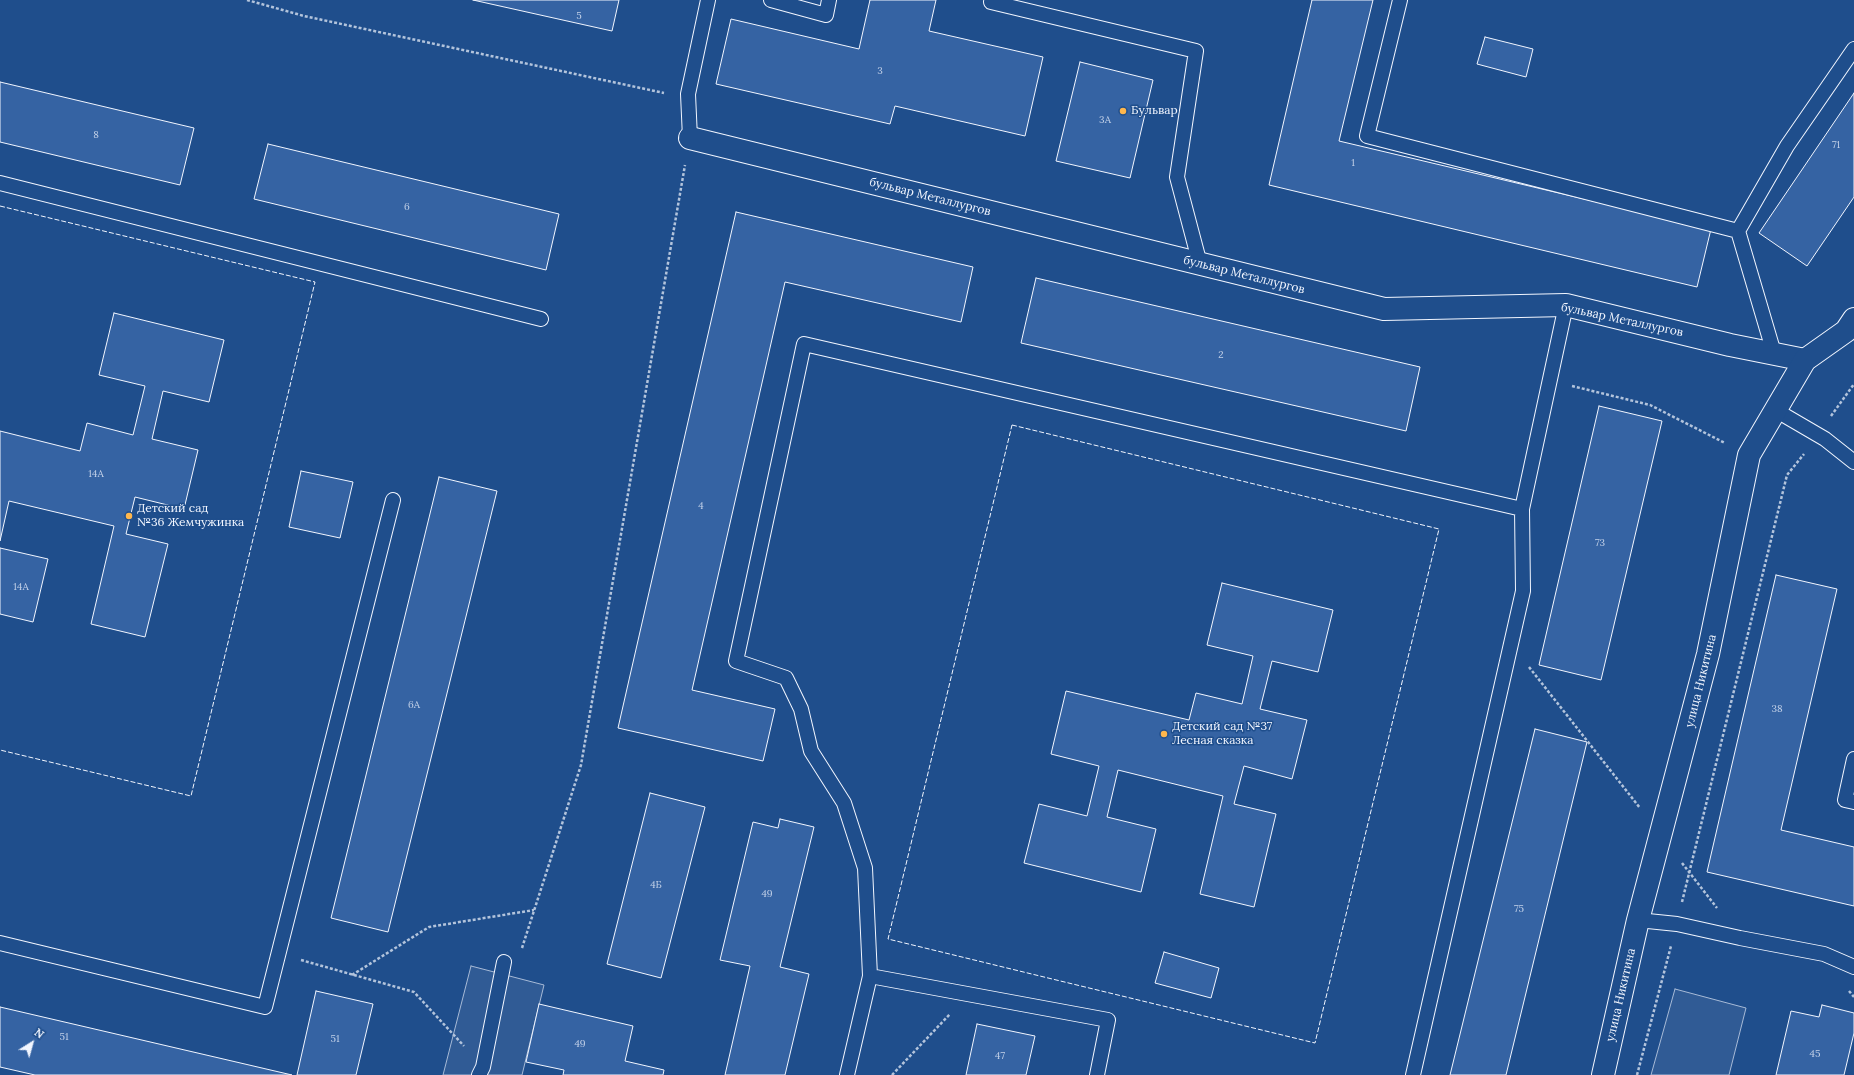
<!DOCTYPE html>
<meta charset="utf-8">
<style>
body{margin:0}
#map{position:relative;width:1854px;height:1075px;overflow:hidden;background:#1f4e8c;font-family:Lora,serif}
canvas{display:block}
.north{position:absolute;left:12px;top:1023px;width:40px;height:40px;-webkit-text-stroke:3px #1f4e8c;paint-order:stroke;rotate:37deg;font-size:11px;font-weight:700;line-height:16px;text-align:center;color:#f2f6ff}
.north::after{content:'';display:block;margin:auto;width:14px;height:18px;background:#f2f6ff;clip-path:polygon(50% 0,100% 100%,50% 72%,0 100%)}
</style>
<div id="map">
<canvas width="1854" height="1075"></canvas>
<div class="north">N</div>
</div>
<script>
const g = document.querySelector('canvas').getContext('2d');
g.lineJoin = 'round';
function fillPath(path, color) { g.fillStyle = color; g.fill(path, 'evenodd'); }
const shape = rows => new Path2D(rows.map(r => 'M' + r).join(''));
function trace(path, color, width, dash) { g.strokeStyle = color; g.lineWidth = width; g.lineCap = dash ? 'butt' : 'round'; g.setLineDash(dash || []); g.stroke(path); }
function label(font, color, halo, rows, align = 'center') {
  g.font = font + ' Lora,serif'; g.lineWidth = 3; g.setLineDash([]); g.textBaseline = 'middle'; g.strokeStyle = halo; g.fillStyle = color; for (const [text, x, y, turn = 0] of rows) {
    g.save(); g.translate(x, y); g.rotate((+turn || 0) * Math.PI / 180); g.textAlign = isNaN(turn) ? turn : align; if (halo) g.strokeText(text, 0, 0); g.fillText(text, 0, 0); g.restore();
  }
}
const built = shape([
 [471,966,544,985,522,1075,443,1075,471,966],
 [1675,989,1746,1008,1729,1075,1651,1075,1675,989]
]);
const building = shape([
 [473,0,619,0,612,31,473,0],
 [870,0,936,0,929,31,1043,57,1025,136,895,106,890,124,716,84,731,19,859,49,870,0],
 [1312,0,1373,0,1339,141,1711,229,1697,287,1269,185,1312,0],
 [1485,37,1533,49,1526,77,1477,64,1485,37],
 [1080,62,1153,80,1130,178,1056,161,1080,62],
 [0,82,194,128,180,185,0,142,0,82],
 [1854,93,1854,197,1807,266,1759,233,1854,93],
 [268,144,559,214,546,270,254,199,268,144],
 [736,212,973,267,961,322,785,282,692,690,775,709,763,761,618,728,736,212],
 [1036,278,1420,367,1406,431,1021,343,1036,278],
 [114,313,224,340,209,402,163,391,152,439,198,450,184,509,135,497,126,534,168,544,145,637,91,624,114,526,9,501,0,541,0,431,80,451,87,423,133,435,145,386,99,375,114,313],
 [1599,406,1662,421,1601,680,1539,665,1599,406],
 [301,471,353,482,340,538,289,527,301,471],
 [439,477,497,491,388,932,331,918,439,477],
 [0,548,48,559,33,622,0,614,0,548],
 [1776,575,1837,589,1781,830,1854,847,1854,906,1707,872,1776,575],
 [1222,583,1333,610,1318,672,1272,661,1260,709,1307,720,1292,779,1244,766,1234,804,1276,814,1254,907,1200,894,1223,796,1118,770,1107,817,1156,829,1141,892,1024,863,1039,804,1087,816,1099,766,1051,754,1066,691,1189,720,1196,693,1242,704,1253,656,1207,645,1222,583],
 [1535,729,1587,742,1506,1075,1450,1075,1535,729],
 [650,793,705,807,661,978,607,964,650,793],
 [780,819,814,827,780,967,809,974,785,1075,725,1075,750,966,720,960,753,822,778,828,780,819],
 [1164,952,1219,968,1211,998,1155,983,1164,952],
 [316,991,373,1004,356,1075,297,1075,316,991],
 [539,1004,633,1026,625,1061,664,1070,663,1075,563,1075,564,1070,526,1062,539,1004],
 [1822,1005,1854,1013,1854,1033,1844,1075,1776,1075,1791,1011,1819,1017,1822,1005],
 [0,1007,292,1075,35,1075,0,1067,0,1007],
 [977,1024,1035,1036,1026,1075,966,1075,977,1024]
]);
const path = shape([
 [247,0,304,16,664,93],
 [1572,386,1650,405,1725,443],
 [1831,416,1854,384],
 [1529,667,1640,808],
 [1682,863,1717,908],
 [1682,902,1787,475,1804,454],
 [522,948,581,765,685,165],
 [301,960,414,992,464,1046],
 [352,975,429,927,534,910],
 [1849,991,1854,997],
 [892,1075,950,1014],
 [1637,1075,1671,946]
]);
const service = shape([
 [771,0,826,15,829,0],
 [1400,0,1367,136,1738,231],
 [991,2,1196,51,1177,177,1200,264],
 [690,138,688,94,708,0],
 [0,183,541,319],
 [1774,353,1738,231,1787,146,1854,49],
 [1777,411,1825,439,1854,462],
 [1854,759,1845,800,1854,802],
 [1638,920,1677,924,1740,938,1824,954,1854,967],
 [0,943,265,1007,393,500],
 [870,976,1108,1020,1097,1075],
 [479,1075,483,1067,504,962],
 [847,1075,870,976,865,868,844,803,811,751,801,709,786,678,736,661,804,344,1522,509],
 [1413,1075,1523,591,1522,509,1566,305]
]);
const minor = shape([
 [690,138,1384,309,1566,305,1730,345,1805,360]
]);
const tertiary = shape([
 [1603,1075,1638,920,1708,654,1749,455,1805,360,1846,331,1854,319]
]);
const fence = shape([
 [0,206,315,282,191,796,0,750],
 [1012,425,1439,529,1315,1043,888,939,1012,425]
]);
const markers = [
 [1123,111,4,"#ffb74d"],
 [129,516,4,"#ffb74d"],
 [1164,734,4,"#ffb74d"]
];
const numberNames = [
 ["5",579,16],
 ["3",880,71],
 ["3А",1105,120],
 ["8",96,135],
 ["71",1836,145],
 ["1",1353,163],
 ["6",407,207],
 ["2",1221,355],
 ["14А",96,474],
 ["4",701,506],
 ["73",1600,543],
 ["14А",21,587],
 ["6А",414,705],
 ["38",1777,709],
 ["4Б",656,885],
 ["49",767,894],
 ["75",1519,909],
 ["51",64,1037],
 ["51",335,1039],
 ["49",580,1044],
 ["45",1815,1054],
 ["47",1000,1056]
];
const poiNames = [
 ["Бульвар",1131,111],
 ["Детский сад",137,509],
 ["№36 Жемчужинка",137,523],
 ["Детский сад №37",1172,727],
 ["Лесная сказка",1172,741]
];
const streetNames = [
 ["бульвар Металлургов",930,197,14],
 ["бульвар Металлургов",1244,275,14],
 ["бульвар Металлургов",1622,320,12],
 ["улица Никитина",1701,681,-76],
 ["улица Никитина",1621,995,-77]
];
fillPath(built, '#305b95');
trace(built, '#a8bbd7', 1);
fillPath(building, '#3563a3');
trace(building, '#f2f6ff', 1);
trace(service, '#f2f6ff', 16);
trace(minor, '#f2f6ff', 24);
trace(tertiary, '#f2f6ff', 24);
trace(path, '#b3c4dc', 2.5, [3, 2]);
trace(service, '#1f4e8c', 14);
trace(minor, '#1f4e8c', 22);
trace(tertiary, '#1f4e8c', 22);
trace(fence, '#f2f6ff', 1, [5, 2]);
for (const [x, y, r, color] of markers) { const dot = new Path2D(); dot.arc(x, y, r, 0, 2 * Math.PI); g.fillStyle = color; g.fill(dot); trace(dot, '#1f4e8c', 1.5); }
label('10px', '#c3d1e8', null, numberNames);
label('12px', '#f2f6ff', '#1f4e8c', poiNames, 'left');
label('12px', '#f2f6ff', '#1f4e8c', streetNames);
</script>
